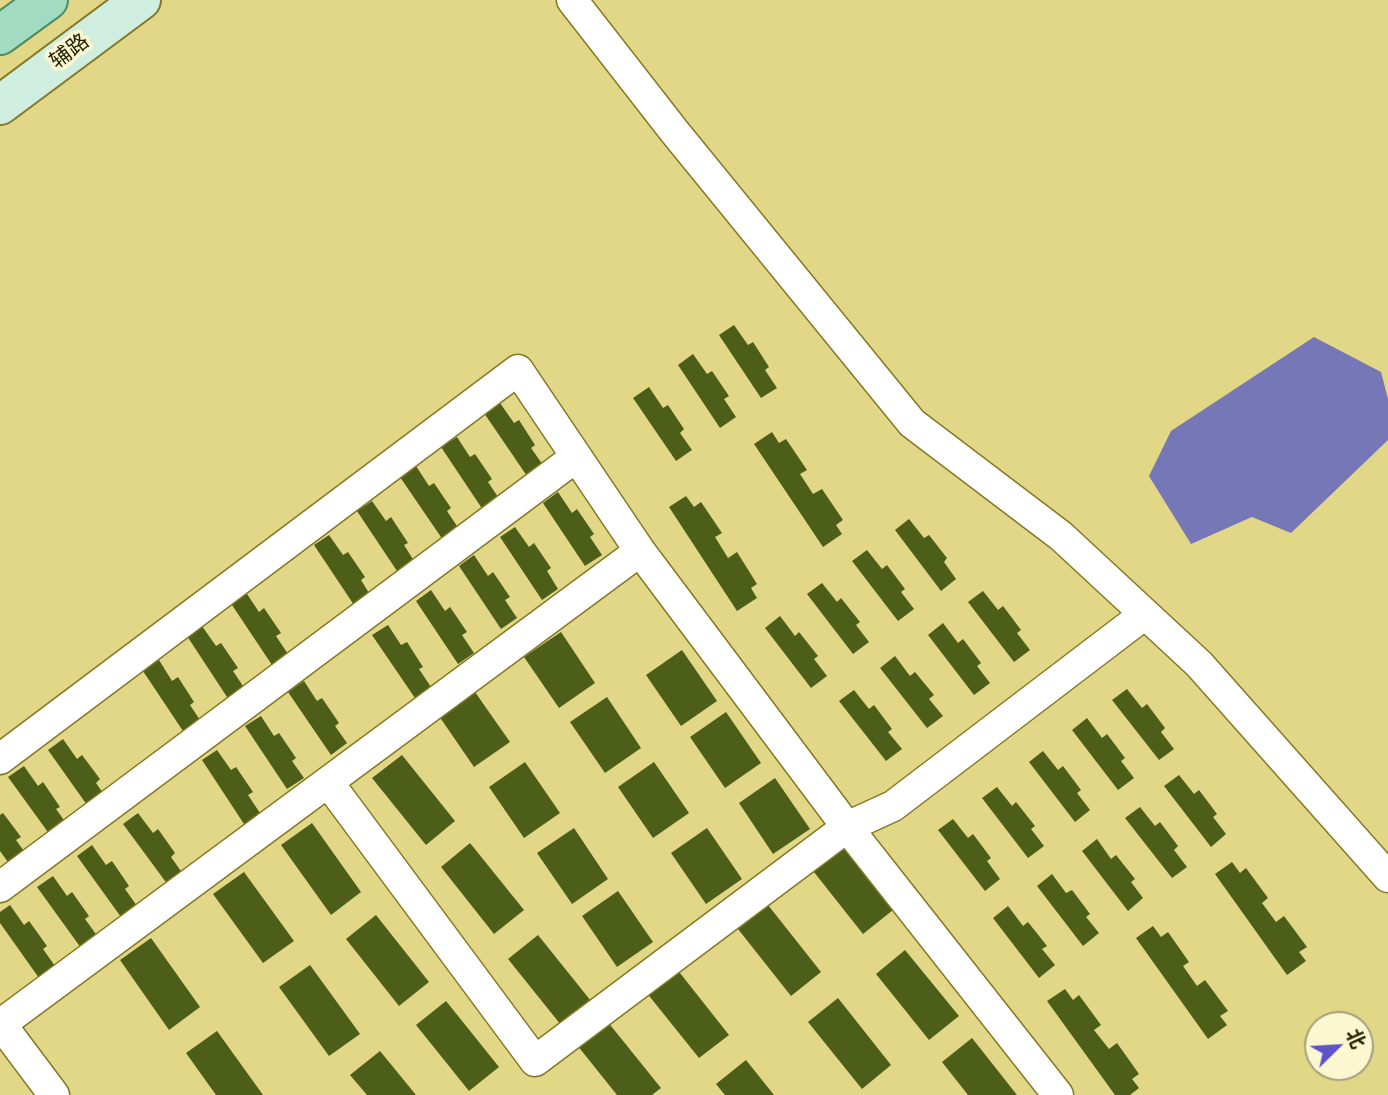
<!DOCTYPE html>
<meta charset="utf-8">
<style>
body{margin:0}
#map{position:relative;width:1388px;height:1095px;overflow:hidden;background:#e1d786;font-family:"Archivo Narrow","Noto Sans SC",sans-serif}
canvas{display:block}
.north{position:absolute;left:1304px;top:1011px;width:70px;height:70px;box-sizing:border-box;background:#fbf7d0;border:2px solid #a4a07d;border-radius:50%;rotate:66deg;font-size:19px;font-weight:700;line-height:28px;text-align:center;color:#221e00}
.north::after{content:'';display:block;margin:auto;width:24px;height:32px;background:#5e53cb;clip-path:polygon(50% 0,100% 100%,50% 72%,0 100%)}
</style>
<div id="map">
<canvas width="1388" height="1095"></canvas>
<div class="north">北</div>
</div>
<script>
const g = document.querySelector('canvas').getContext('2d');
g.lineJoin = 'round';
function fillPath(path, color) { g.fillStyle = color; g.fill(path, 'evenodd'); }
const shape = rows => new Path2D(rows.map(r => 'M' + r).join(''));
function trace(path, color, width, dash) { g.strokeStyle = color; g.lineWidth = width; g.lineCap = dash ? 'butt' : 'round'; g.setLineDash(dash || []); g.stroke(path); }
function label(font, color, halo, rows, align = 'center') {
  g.font = font + ' "Archivo Narrow","Noto Sans SC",sans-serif'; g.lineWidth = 7; g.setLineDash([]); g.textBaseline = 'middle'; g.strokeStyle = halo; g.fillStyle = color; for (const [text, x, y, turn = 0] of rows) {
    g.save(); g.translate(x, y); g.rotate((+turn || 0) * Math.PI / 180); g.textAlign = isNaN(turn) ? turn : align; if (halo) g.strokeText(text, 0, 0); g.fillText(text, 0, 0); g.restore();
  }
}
const water = shape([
 [1314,337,1381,372,1388,399,1388,440,1291,533,1252,517,1191,544,1149,476,1171,431]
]);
const building = shape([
 [734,325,748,345,753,342,769,367,765,370,777,388,761,398,719,335],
 [693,354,707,374,712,371,729,396,724,399,736,417,720,428,678,365],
 [649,387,663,408,668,405,684,429,680,433,692,450,676,461,633,398],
 [500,403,514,423,519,420,535,445,531,448,543,465,527,476,484,413],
 [772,432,779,443,786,439,807,470,800,474,813,494,822,489,843,520,836,525,842,534,823,547,754,444],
 [457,437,470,457,475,454,492,479,488,482,500,500,483,510,441,447],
 [416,466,429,486,434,483,451,508,447,511,459,529,443,540,400,477],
 [558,492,572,513,577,509,594,534,590,537,602,555,585,566,543,503],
 [686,496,694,507,701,502,722,533,715,537,728,558,737,552,757,584,751,588,757,598,737,611,669,507],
 [372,501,386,521,391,517,408,543,404,545,416,564,399,574,357,511],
 [909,519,924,538,929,535,947,558,944,562,956,579,941,591,895,530],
 [515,527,529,547,534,543,551,568,547,571,558,589,542,600,500,537],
 [329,535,343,555,348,552,365,577,361,580,372,598,356,608,314,545],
 [867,550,882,569,887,565,905,589,901,592,914,609,898,621,852,561],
 [474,555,488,576,493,572,510,597,505,600,517,618,501,629,459,566],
 [822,583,837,602,841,598,860,622,856,625,869,642,853,654,807,594],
 [431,590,445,611,450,607,467,632,462,635,474,653,458,664,416,601],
 [245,591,259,612,264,608,281,633,276,636,288,654,272,665,230,602],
 [983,591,998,610,1003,606,1021,630,1017,633,1030,650,1014,662,968,602],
 [780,616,795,636,799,632,818,656,814,659,827,676,811,688,765,628],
 [943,623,958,643,963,639,981,663,977,666,990,683,974,695,928,635],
 [388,625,401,645,407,642,423,667,419,669,431,687,415,698,372,635],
 [202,626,216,646,221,643,238,668,233,671,245,689,229,700,187,636],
 [561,632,595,683,559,708,524,657],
 [682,650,717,701,681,726,646,675],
 [895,656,910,676,915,672,934,695,929,699,943,716,927,728,880,668],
 [159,660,172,681,178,677,194,702,190,705,202,723,185,734,143,671],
 [304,681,317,701,322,698,339,723,335,726,347,743,331,755,288,692],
 [1127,689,1142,708,1147,704,1165,728,1161,732,1174,749,1159,760,1112,700],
 [854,690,869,709,874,705,892,729,888,732,902,749,886,761,839,701],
 [475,692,510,742,474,767,439,716],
 [607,697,641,748,605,773,570,722],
 [726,712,761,763,725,788,690,737],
 [261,716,274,736,279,733,296,758,292,761,304,778,287,789,245,726],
 [1087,718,1102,738,1107,734,1125,758,1121,761,1134,778,1118,790,1072,730],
 [63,739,77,759,82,755,100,779,96,783,108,800,92,812,48,750],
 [217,750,231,770,236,767,253,792,248,795,260,813,244,824,202,760],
 [1043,751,1058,770,1063,766,1081,790,1077,793,1090,810,1075,822,1029,762],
 [402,755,455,821,426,845,372,778],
 [525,762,560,813,524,838,489,787],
 [654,762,689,813,653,838,618,787],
 [24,766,38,786,43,782,60,807,56,809,69,827,53,839,8,777],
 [1179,775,1194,794,1199,790,1217,814,1213,817,1226,834,1211,847,1164,786],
 [775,778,810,829,773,854,739,803],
 [997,787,1012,806,1016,802,1035,826,1031,829,1044,846,1028,858,982,798],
 [1140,807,1155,826,1160,822,1178,846,1174,850,1187,867,1172,878,1125,818],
 [3,813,21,837,16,840,29,858,13,869,0,851,0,815],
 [138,813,153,833,158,829,175,853,171,857,183,874,168,885,123,824],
 [953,819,968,838,973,834,991,858,987,861,1000,879,985,891,938,830],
 [312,823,361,892,331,915,281,845],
 [574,828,608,879,572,904,537,853],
 [707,828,742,879,706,904,671,853],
 [1097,839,1111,859,1116,855,1135,879,1131,882,1143,898,1128,911,1082,851],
 [470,843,524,910,494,934,441,867],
 [840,843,893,910,863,934,810,867],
 [92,845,106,865,112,861,129,886,125,889,137,906,121,917,77,856],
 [1232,862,1240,873,1246,868,1268,898,1262,903,1276,922,1284,916,1307,947,1299,952,1306,961,1287,975,1215,874],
 [244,872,294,941,263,963,213,894],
 [1052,874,1066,893,1072,890,1090,914,1086,917,1099,933,1083,946,1037,886],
 [53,876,67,896,72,892,89,916,85,919,98,937,81,948,37,887],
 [618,891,653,942,617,967,582,916],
 [10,905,24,925,29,921,47,946,43,949,55,966,39,978,0,923,0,912],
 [768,905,821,972,791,996,738,929],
 [1008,906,1023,926,1028,922,1047,946,1042,949,1055,965,1039,978,993,918],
 [376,915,429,982,399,1006,346,939],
 [1153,926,1161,937,1168,932,1189,962,1183,966,1197,986,1205,980,1228,1011,1220,1016,1227,1025,1208,1039,1136,938],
 [538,935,591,1001,561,1025,508,959],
 [151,938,200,1007,169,1030,120,960],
 [905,950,959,1016,929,1040,876,974],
 [310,965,360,1034,329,1056,279,987],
 [676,968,729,1035,699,1058,646,992],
 [1065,989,1073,1000,1079,995,1101,1025,1094,1030,1109,1049,1117,1043,1139,1074,1132,1079,1139,1088,1130,1095,1115,1095,1047,1001],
 [838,998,891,1065,862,1089,808,1022],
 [446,1001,499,1067,469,1091,416,1025],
 [607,1021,661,1088,652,1095,617,1095,577,1045],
 [217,1031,263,1095,216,1095,186,1053],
 [972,1038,1017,1095,968,1095,942,1062],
 [380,1051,416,1095,367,1095,350,1075],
 [746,1060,774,1095,725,1095,716,1084]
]);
const street = shape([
 [572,0,674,131,912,423,1061,536,1199,664,1388,877],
 [0,759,518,370,640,551,847,827,1058,1095],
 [328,782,535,1061,847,827,893,806,1145,614],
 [0,887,576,457],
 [0,1023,54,1095],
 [1,1024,640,551]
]);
const secondary = shape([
 [0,105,141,0]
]);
const primary = shape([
 [0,35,48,0]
]);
const streetNames = [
 ["辅路",70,52,-37]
];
fillPath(water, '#7677b6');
fillPath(building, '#4d5e19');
trace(street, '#837925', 33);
trace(secondary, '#837925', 42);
trace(primary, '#4c8b63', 42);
trace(street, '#fff', 30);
trace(secondary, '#d0eee0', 38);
trace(primary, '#a1dcc2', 38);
label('21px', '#221e00', '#fbf7d0', streetNames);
</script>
